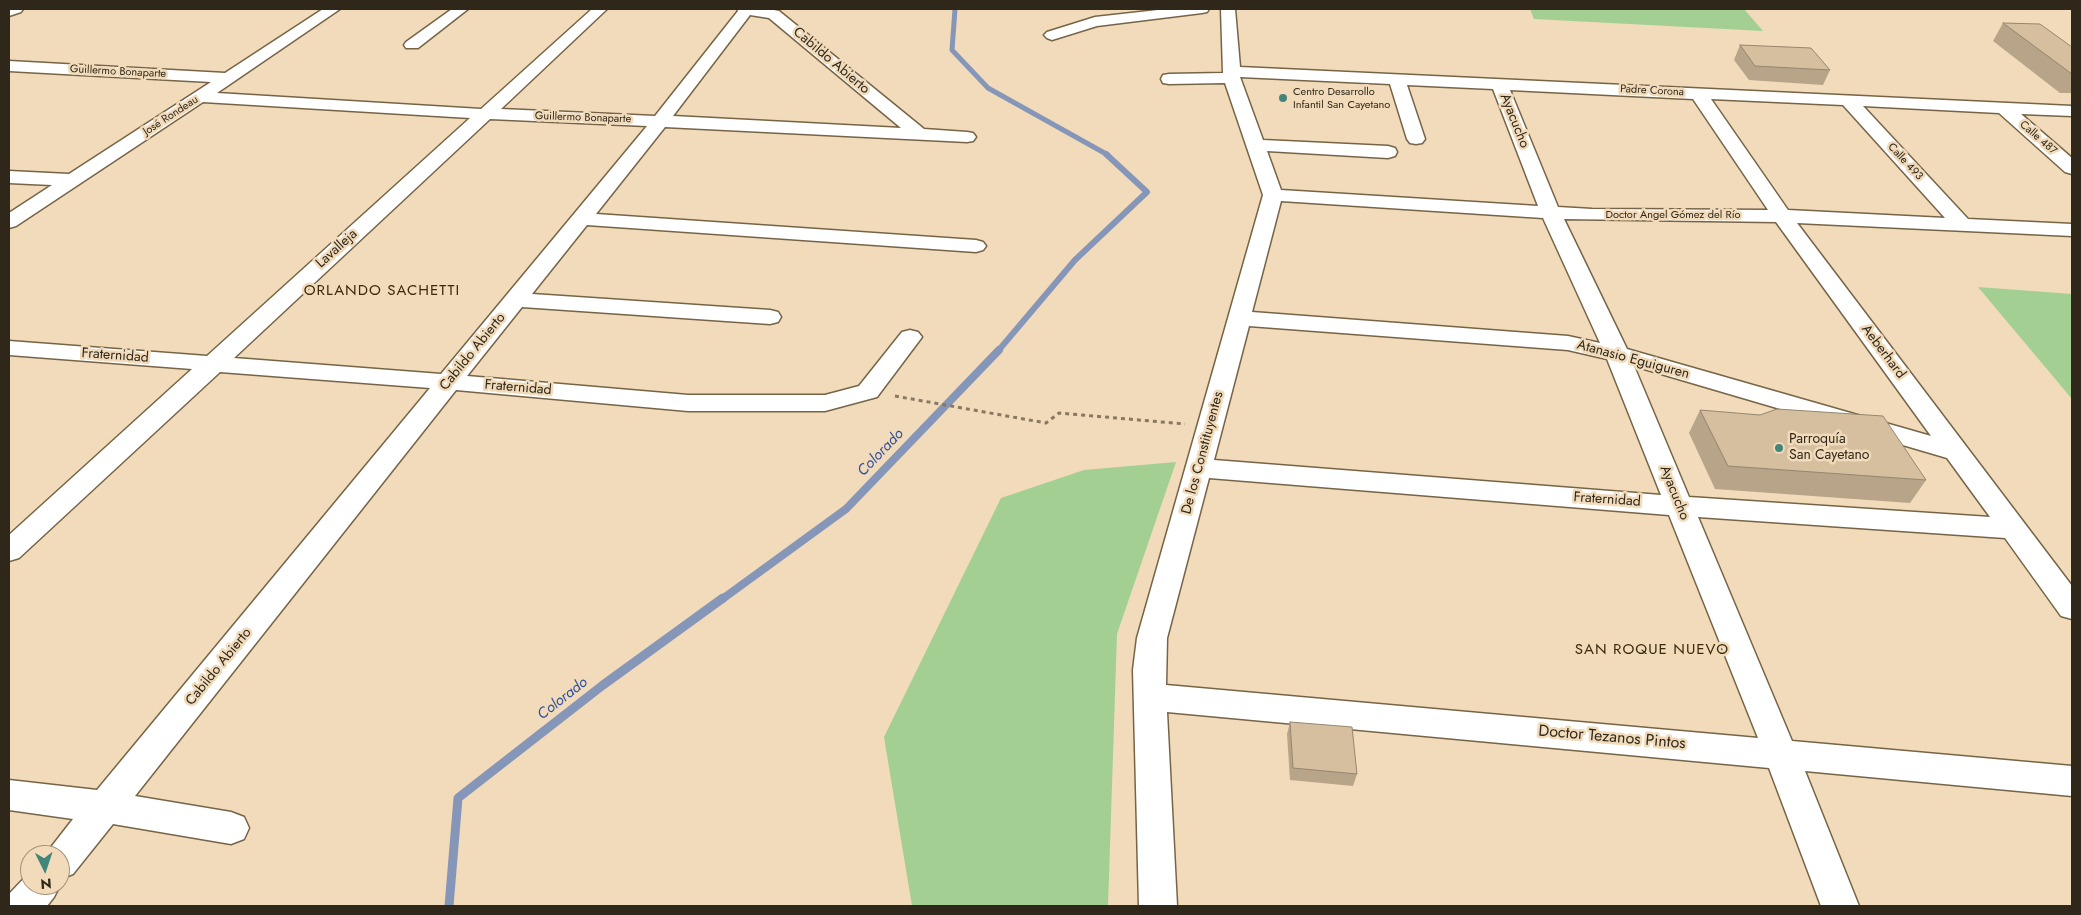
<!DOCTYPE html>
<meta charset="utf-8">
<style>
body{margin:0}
#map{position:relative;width:2081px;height:915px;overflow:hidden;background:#f1dbba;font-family:Jost,sans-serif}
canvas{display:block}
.frame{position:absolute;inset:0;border:10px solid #2f271a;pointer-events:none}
.north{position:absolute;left:20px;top:845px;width:50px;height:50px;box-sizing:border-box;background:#f1dbba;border:1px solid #a3937a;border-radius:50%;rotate:176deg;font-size:14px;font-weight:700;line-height:20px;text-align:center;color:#2f271a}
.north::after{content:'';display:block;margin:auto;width:18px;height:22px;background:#42867b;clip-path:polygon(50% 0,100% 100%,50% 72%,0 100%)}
</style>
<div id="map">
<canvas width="2081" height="915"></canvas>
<div class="frame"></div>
<div class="north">N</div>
</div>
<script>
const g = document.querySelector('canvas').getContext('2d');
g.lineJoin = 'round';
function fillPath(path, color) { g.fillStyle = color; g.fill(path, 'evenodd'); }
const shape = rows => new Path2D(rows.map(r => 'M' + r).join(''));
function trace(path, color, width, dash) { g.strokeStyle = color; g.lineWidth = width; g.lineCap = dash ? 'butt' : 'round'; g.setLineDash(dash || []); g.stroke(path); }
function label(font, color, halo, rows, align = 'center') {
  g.font = font + ' Jost,sans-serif'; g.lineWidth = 5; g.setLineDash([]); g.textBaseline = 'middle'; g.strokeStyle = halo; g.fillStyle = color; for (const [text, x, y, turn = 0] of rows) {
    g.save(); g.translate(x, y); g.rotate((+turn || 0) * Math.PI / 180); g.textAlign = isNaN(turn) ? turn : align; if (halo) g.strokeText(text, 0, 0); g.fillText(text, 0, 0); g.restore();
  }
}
const green = shape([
 [1530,9,1744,9,1763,31,1534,19],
 [1978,287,2072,294,2072,399],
 [1176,462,1117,634,1108,906,912,906,884,737,1001,498,1084,470]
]);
const streamFar3 = shape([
 [955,9,952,50,988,88,1108,155]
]);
const streamFar2 = shape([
 [998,351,1075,260,1147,192,1106,154]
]);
const streamFar1 = shape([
 [721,600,846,509,999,350]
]);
const stream = shape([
 [449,906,458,798,603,685,723,598]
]);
const path = shape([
 [895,396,1046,423,1059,413,1185,424]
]);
const minor = shape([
 [9,9,23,9,21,12,9,16,9,9],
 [323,9,340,9,217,93,481,109,592,9,607,9,501,109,655,116,738,11,737,9,769,9,779,11,924,129,967,132,973,133,976,137,973,141,967,142,665,127,596,214,976,240,983,242,986,246,983,250,976,252,587,225,532,294,770,310,778,312,781,317,778,322,770,324,522,307,467,376,688,395,825,395,859,386,902,332,910,330,918,332,922,337,877,397,825,411,688,411,456,390,135,796,231,812,244,817,249,828,244,839,231,844,113,824,73,874,60,879,60,855,45,855,73,819,9,810,9,780,97,790,430,388,220,372,19,558,9,561,9,535,192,369,9,355,9,341,207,356,470,118,203,102,16,226,9,228,9,213,52,185,9,183,9,171,69,174,211,82,9,71,9,61,225,73,323,9],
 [750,15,769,18,901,128,673,116,750,15],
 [490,119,647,126,441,374,234,358,490,119],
 [452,9,468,9,418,48,406,48,404,45,406,42,452,9],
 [1167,9,1209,9,1207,12,1202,13,1097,26,1052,40,1047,38,1044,35,1047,32,1095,17,1167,9],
 [1221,9,1235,9,1240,67,2072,106,2072,116,2021,114,2072,158,2072,174,2065,172,1999,113,1863,106,1968,219,2072,224,2072,236,1797,223,2072,586,2072,619,2061,616,2005,538,1698,517,1792,741,2072,766,2072,796,1805,771,1859,906,1821,906,1769,768,1167,712,1177,906,1139,906,1133,670,1137,638,1263,195,1225,83,1169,84,1163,83,1161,79,1163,75,1169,74,1223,73,1221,9],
 [1240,77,1390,84,1407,139,1410,143,1416,144,1422,143,1425,139,1407,85,1493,89,1538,206,1281,190,1267,151,1388,158,1395,156,1397,152,1395,148,1388,146,1263,140,1240,77],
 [1510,90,1693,99,1768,210,1592,209,1558,207,1510,90],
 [1711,99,1843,105,1945,218,1788,210,1711,99],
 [1281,201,1543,218,1600,343,1568,336,1252,312,1281,201],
 [1564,219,1776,222,1931,436,1627,349,1564,219],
 [1249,326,1568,350,1607,359,1661,495,1214,460,1249,326],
 [1634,366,1947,458,1990,517,1689,497,1634,366],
 [1209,478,1669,515,1758,738,1166,685,1167,638,1209,478],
 [30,872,30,885,60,885,54,897,47,906,9,906,10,893,30,872]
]);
const wall = shape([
 [2003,23,2072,47,2072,93,2060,93,1993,41],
 [1740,45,1830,70,1823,85,1749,80,1734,60],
 [1700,410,1926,480,1910,503,1715,489,1689,433],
 [1290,722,1357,774,1353,786,1290,780,1287,734]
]);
const building = shape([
 [2003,23,2040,24,2072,47,2072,74,2003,23],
 [1740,45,1811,48,1830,70,1755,66,1740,45],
 [1777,409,1883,416,1926,480,1728,466,1700,410,1760,415,1777,409],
 [1290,722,1352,727,1357,774,1293,768,1290,722]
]);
const markers = [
 [1283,98,5,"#42867b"],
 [1779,448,5,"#42867b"]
];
const farStreetnames = [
 ["Guillermo Bonaparte",118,72,3],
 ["Padre Corona",1652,91,3],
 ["José Rondeau",171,116,-33],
 ["Guillermo Bonaparte",583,118,2],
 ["Calle 487",2038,138,41],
 ["Calle 493",1905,162,47],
 ["Doctor Angel Gómez del Río",1673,215]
];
const farPoinames = [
 ["Centro Desarrollo",1293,92],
 ["Infantil San Cayetano",1293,105]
];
const streetNames = [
 ["Cabildo Abierto",831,61,40],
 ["Ayacucho",1514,121,68],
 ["Lavalleja",337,249,-42],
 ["Cabildo Abierto",473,352,-51],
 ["Aeberhard",1883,352,53],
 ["Fraternidad",115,356,4],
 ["Atanasio Eguiguren",1633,360,15],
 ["Fraternidad",518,388,5],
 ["De los Constituyentes",1203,453,-75],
 ["Ayacucho",1674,493,68],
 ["Fraternidad",1607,500,4],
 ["Cabildo Abierto",219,667,-51]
];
const poiNames = [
 ["Parroquía",1789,440],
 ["San Cayetano",1789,456]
];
const neighbourhoodNames = [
 ["ORLANDO SACHETTI",382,291],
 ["SAN ROQUE NUEVO",1652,650]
];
const waterNames = [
 ["Colorado",881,453,-46],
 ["Colorado",563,699,-38]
];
const nearStreetnames = [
 ["Doctor Tezanos Pintos",1612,738,5]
];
fillPath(green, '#a3cf93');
trace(streamFar3, '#8696b8', 5);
trace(streamFar2, '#8696b8', 6);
trace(streamFar1, '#8696b8', 8);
trace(stream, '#8696b8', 9);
trace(minor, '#776447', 3);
trace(path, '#887963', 3, [4, 4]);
fillPath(minor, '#fff');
fillPath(wall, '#b7a489');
fillPath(building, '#d5bf9f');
trace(building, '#95866f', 1);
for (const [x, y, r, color] of markers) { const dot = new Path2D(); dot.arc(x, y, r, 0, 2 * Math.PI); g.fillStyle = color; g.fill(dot); trace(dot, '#f1dbba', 2); }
label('11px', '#2f271a', '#f1dbba', farStreetnames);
label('11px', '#2f271a', '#f1dbba', farPoinames, 'left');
label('14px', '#2f271a', '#f1dbba', streetNames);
label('14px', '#2f271a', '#f1dbba', poiNames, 'left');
g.letterSpacing = '1px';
label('15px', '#3a290c', '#f1dbba', neighbourhoodNames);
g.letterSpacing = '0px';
label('italic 15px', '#2f509d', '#f1dbba', waterNames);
label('16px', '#2f271a', '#f1dbba', nearStreetnames);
</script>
